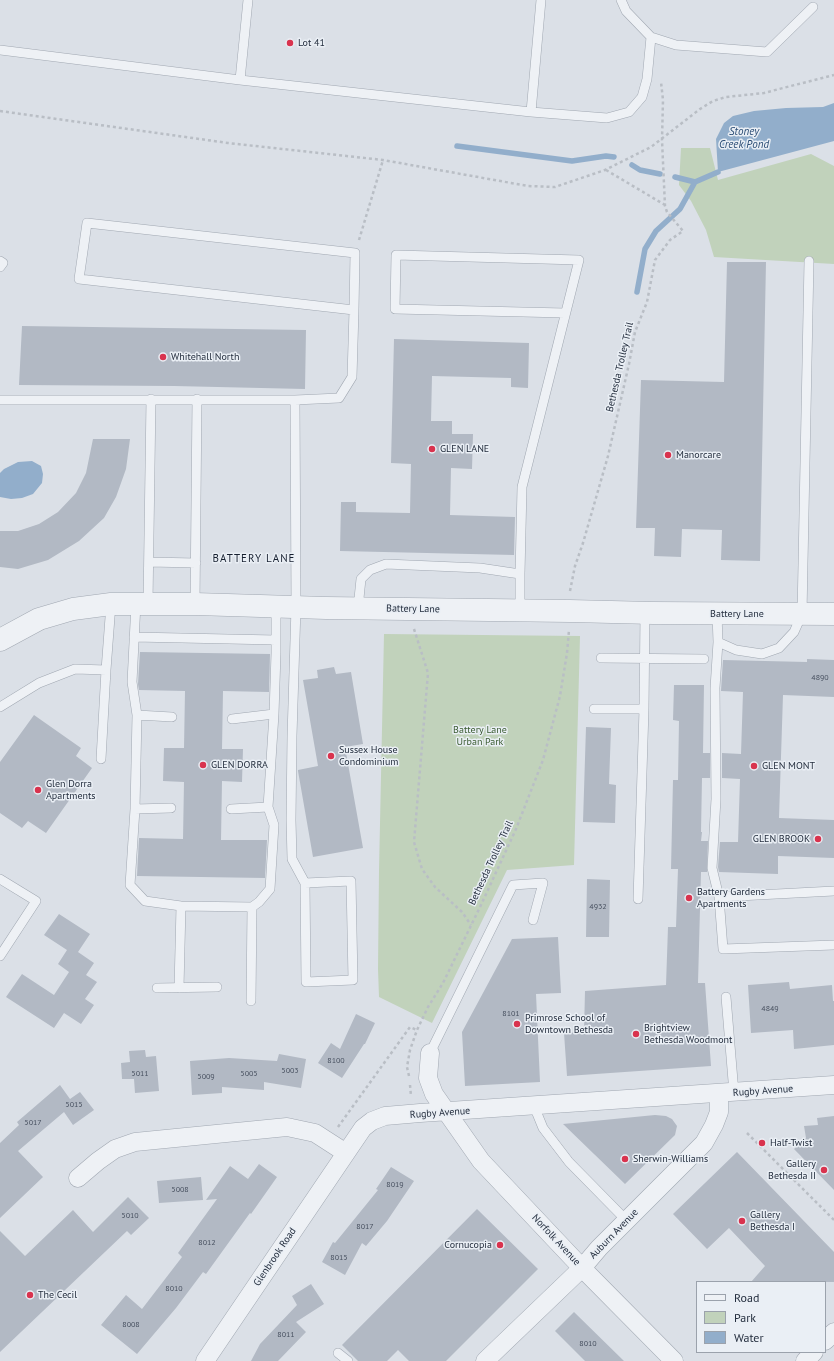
<!DOCTYPE html>
<style>
body{margin:0}
#map{position:relative;width:834px;height:1361px;overflow:hidden;background:#dbe0e7;font-family:"PT Sans",sans-serif}
canvas{display:block}
.legend{position:absolute;left:696px;top:1281px;width:130px;height:72px;box-sizing:border-box;background:#eaeff5;border:1px solid #9ba2ac;margin:0;padding:5px 7px;list-style:none;font-size:12px;color:#242e3e}
.legend li{display:flex;align-items:center;gap:8px;height:20px}
.legend b{width:20px;border:1px solid #9ba2ac}
</style>
<div id="map">
<canvas width="834" height="1361"></canvas>
<ul class="legend">
<li><b style="height:5px;background:#eef1f5"></b>Road</li>
<li><b style="height:11px;background:#c1d2bb"></b>Park</li>
<li><b style="height:11px;background:#92aecb"></b>Water</li>
</ul>
</div>
<script>
const g = document.querySelector('canvas').getContext('2d');
g.lineJoin = 'round';
function fillPath(path, color) { g.fillStyle = color; g.fill(path, 'evenodd'); }
const shape = rows => new Path2D(rows.map(r => 'M' + r).join(''));
function trace(path, color, width, dash) { g.strokeStyle = color; g.lineWidth = width; g.lineCap = dash ? 'butt' : 'round'; g.setLineDash(dash || []); g.stroke(path); }
function label(font, color, halo, rows, align = 'center') {
  g.font = font + ' "PT Sans",sans-serif'; g.lineWidth = 3; g.setLineDash([]); g.textBaseline = 'middle'; g.strokeStyle = halo; g.fillStyle = color; for (const [text, x, y, turn = 0] of rows) {
    g.save(); g.translate(x, y); g.rotate((+turn || 0) * Math.PI / 180); g.textAlign = isNaN(turn) ? turn : align; if (halo) g.strokeText(text, 0, 0); g.fillText(text, 0, 0); g.restore();
  }
}
const green = shape([
 [681,148,710,148,718,180,811,154,834,166,834,264,714,257,706,230,691,201,679,185],
 [384,634,580,636,574,865,507,870,432,1023,379,997,378,969,379,871]
]);
const water = shape([
 [834,103,834,141,718,172,716,139,724,123,733,116,754,111,786,108,823,107],
 [32,461,41,466,43,474,42,483,33,494,22,498,11,499,0,497,0,473,4,469,18,462]
]);
const stream = shape([
 [457,146,572,161,606,156,614,157],
 [632,165,640,170,660,174],
 [675,177,695,182],
 [637,292,645,249,656,231,680,209,695,182,718,172]
]);
const building = shape([
 [727,262,766,262,760,561,721,560,722,530,682,529,681,557,654,556,655,528,636,528,641,380,724,382],
 [22,326,306,330,305,389,174,386,19,385],
 [394,339,529,343,528,388,511,387,511,378,432,376,431,421,452,421,452,434,473,434,472,469,451,468,450,515,515,517,514,555,340,551,341,502,356,502,356,512,410,513,411,464,391,463],
 [93,439,130,439,126,469,116,497,104,518,79,541,48,560,18,569,0,567,0,531,18,531,39,524,58,512,76,493,86,473],
 [140,652,270,654,269,692,223,691,222,749,243,749,242,782,222,781,221,840,267,840,265,878,137,876,139,838,183,839,184,782,163,781,164,748,184,748,185,691,139,690,138,684],
 [807,659,834,660,834,697,783,695,779,818,834,820,834,858,778,856,778,874,719,872,718,867,720,842,738,842,740,779,722,778,722,753,741,754,743,692,721,691,723,660,807,662],
 [334,667,336,674,351,672,363,744,345,747,363,848,313,857,298,771,298,770,318,766,303,680,318,678,317,670],
 [674,685,704,685,703,753,710,753,710,778,702,778,701,832,702,832,701,841,708,841,707,872,701,872,698,983,705,983,711,1066,567,1076,564,1033,584,1032,585,991,666,985,668,927,676,927,678,869,671,869,673,780,678,780,679,721,673,720],
 [34,715,81,748,76,756,92,768,46,833,28,821,22,828,0,813,0,762],
 [586,727,611,728,609,784,616,785,615,823,583,822],
 [587,879,610,880,609,937,586,937],
 [59,914,90,934,78,952,94,963,86,975,97,982,85,999,94,1005,81,1024,64,1013,54,1028,6,997,22,974,54,995,69,972,58,964,67,950,44,935],
 [558,937,561,993,536,994,540,1082,465,1086,462,1032,512,939],
 [789,982,790,989,832,985,833,1001,834,1001,834,1045,794,1049,793,1030,751,1033,748,985],
 [356,1014,375,1023,365,1044,364,1044,342,1078,318,1063,331,1043,340,1049],
 [145,1050,146,1057,156,1056,159,1091,135,1093,134,1079,122,1079,121,1063,130,1062,129,1051],
 [279,1054,306,1059,301,1088,264,1082,264,1090,222,1087,222,1093,192,1095,190,1061,229,1058,277,1061],
 [60,1085,70,1099,80,1092,94,1110,73,1125,64,1112,18,1151,43,1177,0,1218,0,1143,19,1125,17,1122],
 [655,1115,666,1116,672,1119,677,1126,675,1135,625,1184,563,1124],
 [834,1116,834,1190,794,1149,806,1138,804,1126,818,1125,817,1118],
 [737,1152,834,1252,834,1282,751,1282,765,1266,729,1228,707,1249,673,1214],
 [259,1164,277,1177,251,1214,250,1213,206,1274,203,1272,176,1308,137,1354,101,1325,126,1295,142,1309,182,1257,178,1253,217,1199,206,1200,230,1166,248,1179],
 [391,1167,414,1181,387,1221,366,1246,362,1243,345,1275,322,1262,333,1242,335,1243,378,1190,376,1189],
 [201,1177,203,1200,159,1203,157,1181],
 [128,1197,149,1218,131,1235,127,1231,0,1352,0,1231,25,1256,73,1210,93,1232],
 [477,1209,538,1269,446,1361,409,1361,398,1350,387,1361,358,1361,342,1345],
 [311,1284,324,1304,296,1322,306,1332,278,1361,251,1361,260,1344,297,1305,292,1296],
 [574,1312,624,1361,585,1361,555,1331]
]);
const path = shape([
 [0,111,228,143,383,160,528,186,555,187,605,170,651,147,700,109,713,101,726,97,764,93,783,88,834,75],
 [606,170,665,205],
 [359,240,383,160],
 [570,591,575,566,583,543,608,456,629,364,635,332,647,302,655,260,670,240,683,231,667,212,665,206,662,140,663,100,661,82],
 [414,629,428,673,414,842,422,869,435,887,462,912,471,925],
 [409,1076,407,1067,410,1050,417,1030,428,1007,443,983,481,905,516,829,543,760,560,696,567,653,569,630],
 [410,1085,411,1096],
 [338,1127,410,1027,417,1030],
 [747,1133,834,1220]
]);
const service = shape([
 [651,37,676,45,767,52,813,7],
 [0,50,240,80,531,112,541,0],
 [240,80,248,0],
 [531,112,607,118,629,112,642,97,647,79,651,37,626,11,621,0],
 [0,261,3,263,0,267],
 [0,400,295,400],
 [149,562,196,563],
 [136,603,132,682,137,715,135,809,171,808],
 [148,603,151,399],
 [195,604,197,399],
 [358,608,361,579,370,570,386,564,480,568,520,574],
 [520,611,520,574,522,487,579,260,396,255,395,309,565,313],
 [717,614,718,642,715,688,716,799,712,868,719,897],
 [134,637,276,640],
 [718,642,736,650,762,654,779,648,794,632,802,614,809,261],
 [601,658,704,659],
 [0,707,39,683,75,669,106,670,111,604],
 [594,709,644,709],
 [137,715,172,717],
 [232,719,274,714],
 [101,759,106,670],
 [135,809,130,885,145,901,181,906,252,907,259,902,270,889,274,825,268,807],
 [231,809,268,807,274,714,276,653,276,606],
 [0,879,36,901,0,956],
 [305,883,351,881,353,980,306,982,305,883,292,859,291,820,292,736,296,607,295,400,339,398,352,377,354,310,355,253,87,223,79,279,354,310],
 [834,891,719,897,723,949,834,945],
 [638,899,644,709,645,613],
 [157,988,217,987],
 [179,988,181,906],
 [726,997,734,1093],
 [251,1001,252,907],
 [430,1053,513,885,543,883,533,920],
 [534,1106,543,1128,569,1162,627,1221],
 [338,1353,348,1361]
]);
const minor = shape([
 [430,1053,428,1078,434,1094,481,1161,582,1268,674,1361],
 [78,1178,98,1161,115,1149,135,1142,287,1127,315,1133,346,1153],
 [825,1341,834,1332],
 [205,1361,346,1153,363,1128,372,1121,385,1116,420,1113,834,1085],
 [485,1361,582,1268,599,1248,704,1143,714,1125,719,1112,719,1094],
 [805,1361,814,1352]
]);
const tertiary = shape([
 [0,640,39,619,73,609,111,604,195,604,326,608,570,611,653,613,834,614]
]);
const markers = [
 [290,43,4,"#d9334e"],
 [163,357,4,"#d9334e"],
 [432,449,4,"#d9334e"],
 [668,455,4,"#d9334e"],
 [331,756,4,"#d9334e"],
 [203,765,4,"#d9334e"],
 [754,766,4,"#d9334e"],
 [38,790,4,"#d9334e"],
 [818,839,4,"#d9334e"],
 [689,898,4,"#d9334e"],
 [517,1024,4,"#d9334e"],
 [636,1034,4,"#d9334e"],
 [762,1143,4,"#d9334e"],
 [625,1159,4,"#d9334e"],
 [824,1170,4,"#d9334e"],
 [742,1221,4,"#d9334e"],
 [500,1245,4,"#d9334e"],
 [30,1295,4,"#d9334e"]
];
const numberNames = [
 ["4890",820,678],
 ["4932",598,907],
 ["4849",770,1009],
 ["8101",511,1014],
 ["8100",336,1061],
 ["5003",290,1071],
 ["5011",140,1074],
 ["5005",249,1074],
 ["5009",206,1077],
 ["5015",74,1105],
 ["5017",33,1123],
 ["8019",395,1185],
 ["5008",180,1190],
 ["5010",130,1216],
 ["8017",365,1227],
 ["8012",207,1243],
 ["8015",339,1258],
 ["8010",174,1289],
 ["8008",131,1325],
 ["8011",286,1335],
 ["8010",588,1344]
];
const poiNames = [
 ["Lot 41",298,43],
 ["Whitehall North",171,357],
 ["GLEN LANE",440,449],
 ["Manorcare",676,455],
 ["Sussex House",339,750],
 ["Condominium",339,762],
 ["GLEN DORRA",211,765],
 ["GLEN MONT",762,766],
 ["Glen Dorra",46,784],
 ["Apartments",46,796],
 ["GLEN BROOK",810,839,"right"],
 ["Battery Gardens",697,892],
 ["Apartments",697,904],
 ["Primrose School of",525,1018],
 ["Downtown Bethesda",525,1030],
 ["Brightview",644,1028],
 ["Bethesda Woodmont",644,1040],
 ["Half-Twist",770,1143],
 ["Sherwin-Williams",633,1159],
 ["Gallery",816,1164,"right"],
 ["Bethesda II",816,1176,"right"],
 ["Gallery",750,1215],
 ["Bethesda I",750,1227],
 ["Cornucopia",492,1245,"right"],
 ["The Cecil",38,1295]
];
const streetNames = [
 ["Bethesda Trolley Trail",620,367,-77],
 ["Battery Lane",413,609,1],
 ["Battery Lane",737,614],
 ["Bethesda Trolley Trail",491,863,-65],
 ["Rugby Avenue",763,1091,-4],
 ["Rugby Avenue",440,1113,-4],
 ["Auburn Avenue",614,1234,-46],
 ["Norfolk Avenue",556,1240,47],
 ["Glenbrook Road",275,1257,-56]
];
const parkNames = [
 ["Battery Lane",480,730],
 ["Urban Park",480,742]
];
const waterNames = [
 ["Stoney",744,132],
 ["Creek Pond",744,145]
];
const neighbourhoodNames = [
 ["BATTERY LANE",254,559]
];
fillPath(green, '#c1d2bb');
fillPath(water, '#92aecb');
trace(stream, '#92aecb', 5.5);
fillPath(building, '#b2b9c4');
trace(service, '#a0a7b1', 10);
trace(minor, '#a0a7b1', 19);
trace(tertiary, '#a0a7b1', 23);
trace(path, '#b9bec5', 2.5, [3, 3]);
trace(service, '#eef1f5', 9);
trace(minor, '#eef1f5', 18);
trace(tertiary, '#eef1f5', 22);
for (const [x, y, r, color] of markers) { const dot = new Path2D(); dot.arc(x, y, r, 0, 2 * Math.PI); g.fillStyle = color; g.fill(dot); trace(dot, '#eaeff5', 1.5); }
label('8px', '#485160', null, numberNames);
label('10px', '#242e3e', '#eaeff5', poiNames, 'left');
label('10px', '#242e3e', '#eaeff5', streetNames);
label('10px', '#395b30', '#eaeff5', parkNames);
label('italic 11px', '#2b4d75', '#eaeff5', waterNames);
g.letterSpacing = '1px';
label('11px', '#161f2f', '#eaeff5', neighbourhoodNames);
g.letterSpacing = '0px';
</script>
